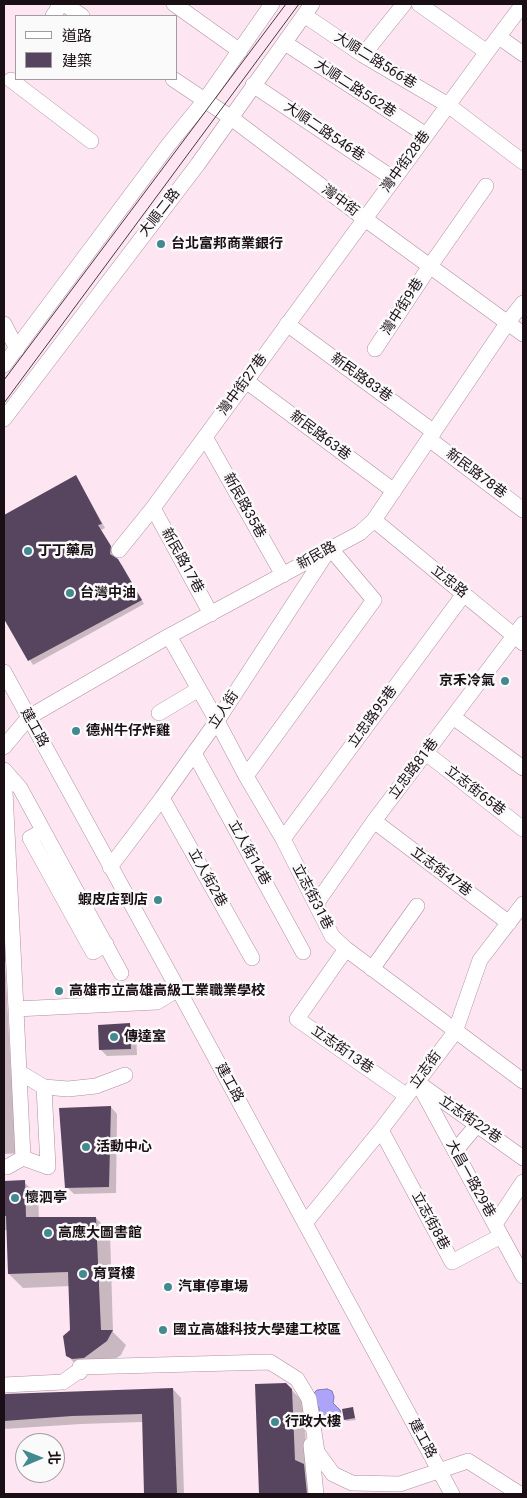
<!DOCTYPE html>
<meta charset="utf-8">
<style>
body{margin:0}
#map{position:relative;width:527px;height:1498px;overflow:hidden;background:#fde6f2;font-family:Roboto,"Noto Sans TC",sans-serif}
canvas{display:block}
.frame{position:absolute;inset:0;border:5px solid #1b0f16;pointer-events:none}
.legend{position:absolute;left:15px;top:15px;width:162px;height:65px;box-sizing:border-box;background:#fafafa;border:1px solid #a19c9f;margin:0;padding:6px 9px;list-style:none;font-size:15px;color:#1b0f16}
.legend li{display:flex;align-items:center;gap:10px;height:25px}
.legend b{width:25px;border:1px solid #a19c9f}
.north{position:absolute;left:15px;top:1433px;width:50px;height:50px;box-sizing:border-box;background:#fafafa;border:1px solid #a19c9f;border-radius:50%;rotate:89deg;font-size:14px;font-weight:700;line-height:20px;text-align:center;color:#1b0f16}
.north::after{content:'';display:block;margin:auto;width:18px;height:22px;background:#428a90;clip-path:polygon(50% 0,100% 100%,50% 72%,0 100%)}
</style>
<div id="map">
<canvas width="527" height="1498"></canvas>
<div class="frame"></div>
<ul class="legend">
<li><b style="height:6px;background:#fff"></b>道路</li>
<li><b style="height:14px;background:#57445f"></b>建築</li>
</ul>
<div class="north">北</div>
</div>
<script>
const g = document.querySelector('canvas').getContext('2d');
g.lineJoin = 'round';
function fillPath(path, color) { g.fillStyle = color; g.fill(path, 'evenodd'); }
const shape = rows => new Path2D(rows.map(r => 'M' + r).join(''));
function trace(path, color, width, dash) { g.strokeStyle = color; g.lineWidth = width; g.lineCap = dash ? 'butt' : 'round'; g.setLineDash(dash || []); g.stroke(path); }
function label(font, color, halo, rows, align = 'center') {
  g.font = font + ' Roboto,"Noto Sans TC",sans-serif'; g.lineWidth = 5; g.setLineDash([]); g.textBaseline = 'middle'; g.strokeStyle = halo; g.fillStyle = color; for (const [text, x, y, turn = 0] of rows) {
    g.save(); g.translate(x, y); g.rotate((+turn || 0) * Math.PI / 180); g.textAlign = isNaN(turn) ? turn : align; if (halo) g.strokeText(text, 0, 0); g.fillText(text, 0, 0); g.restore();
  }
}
const water = shape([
 [327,1389,332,1391,334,1397,333,1403,340,1410,342,1418,339,1423,329,1427,319,1424,319,1408,314,1401,314,1393,317,1390,327,1389]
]);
const shadow = shape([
 [75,477,79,481,105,528,101,530,114,551,114,558,122,565,144,604,33,665,4,617,4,517],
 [4,877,15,961,5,962,11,1071,20,1080,24,1153,4,1154],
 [129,1025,136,1032,137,1055,107,1056,100,1049],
 [111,1107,117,1114,116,1193,74,1194,67,1187],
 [4,1182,24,1182,38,1196,39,1218,96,1218,110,1232,113,1332,126,1345,121,1355,98,1371,81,1370,67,1355,72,1330,70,1286,23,1288,9,1274,7,1230,4,1230],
 [256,1386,289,1387,304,1403,307,1470,317,1494,260,1494],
 [173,1389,181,1398,184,1494,145,1494,143,1422,81,1424,4,1429,4,1395],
 [352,1409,356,1420,347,1421,345,1420]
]);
const building = shape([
 [76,475,102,524,98,525,111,546,110,554,118,559,142,600,28,661,4,619,4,515],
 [130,1023,131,1049,99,1050,98,1025],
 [111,1106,109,1187,65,1188,59,1108],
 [25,1180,26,1217,96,1217,101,1330,113,1330,107,1341,84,1358,72,1359,66,1356,63,1336,70,1330,68,1272,8,1274,6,1216,4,1216,4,1181],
 [286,1383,292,1389,295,1460,304,1464,307,1494,259,1494,255,1384],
 [173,1388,177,1494,144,1494,142,1414,72,1416,4,1421,4,1394],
 [353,1407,355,1418,344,1420,342,1409]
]);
const minor = shape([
 [64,4,82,16],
 [174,4,240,51],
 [304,15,363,55,448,105,523,162],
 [53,16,61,4],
 [499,37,523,54],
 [285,43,426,135],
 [487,52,523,4],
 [363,55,404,4],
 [173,79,230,117,365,219,523,334],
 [11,80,91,141],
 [253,85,394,179],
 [4,324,17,349],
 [287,324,434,432],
 [375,349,430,266,486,186],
 [4,365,169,144,205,100,272,4],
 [246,381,394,491],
 [4,419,198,164,312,4],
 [205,437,283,575],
 [429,439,523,510],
 [153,508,211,614],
 [374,520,523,643],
 [119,550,153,508,487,52,419,4],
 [169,636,217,721,246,776,283,839,332,936,346,949,523,1081],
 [4,672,178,989,452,1494],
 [159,713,199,689],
 [453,717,523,768],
 [4,747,29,717,169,636,360,533,374,520,508,322,523,303],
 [194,753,303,952],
 [426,753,523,829],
 [4,770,20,788,121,973],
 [4,772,16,1009,157,1002,178,989],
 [162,798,252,958],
 [374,821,509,923],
 [43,831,30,838,93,952,106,944],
 [283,839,464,594],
 [110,867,162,798,217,721,330,548,374,600,246,776],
 [316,904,374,821,523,624],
 [346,949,297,1019,407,1096],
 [372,969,417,906],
 [16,1009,23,1158,48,1167,44,1087,19,1072],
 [418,1083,523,1276],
 [421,1085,523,1158],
 [44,1087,68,1089,96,1086,125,1075],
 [381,1130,452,1262,501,1236],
 [455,1151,477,1125],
 [4,1167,7,1167,23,1158],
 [305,1223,381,1130,455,1032,480,960,523,904],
 [495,1224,523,1182],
 [80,1372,80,1367,270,1362,297,1379,309,1399,317,1452,333,1474,352,1483,400,1484,468,1461,520,1494],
 [4,1385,63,1382,80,1370],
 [311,1445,316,1494]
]);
const tram = shape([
 [4,380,286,4],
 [4,403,299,4]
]);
const markers = [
 [161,244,5,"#428a90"],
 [28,551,5,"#428a90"],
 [70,593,5,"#428a90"],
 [505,681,5,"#428a90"],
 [76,731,5,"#428a90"],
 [158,900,5,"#428a90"],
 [59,991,5,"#428a90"],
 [114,1037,5,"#428a90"],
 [86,1147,5,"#428a90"],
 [15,1198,5,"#428a90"],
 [48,1233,5,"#428a90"],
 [83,1274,5,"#428a90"],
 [168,1287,5,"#428a90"],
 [163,1330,5,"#428a90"],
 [275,1422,5,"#428a90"]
];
const streetNames = [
 ["大順二路566巷",375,61,32],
 ["大順二路562巷",355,89,33],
 ["大順二路546巷",324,132,34],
 ["灣中街28巷",406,162,-54],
 ["灣中街",340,201,37],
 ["大順二路",160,213,-52],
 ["灣中街9巷",403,307,-57],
 ["新民路83巷",361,378,36],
 ["灣中街27巷",243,385,-54],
 ["新民路63巷",320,436,37],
 ["新民路78巷",476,474,37],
 ["新民路35巷",244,506,61],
 ["新民路",317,556,-29],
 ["新民路17巷",182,561,61],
 ["立忠路",449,582,39],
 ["立人街",224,710,-56],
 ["立忠路95巷",373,717,-54],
 ["建工路",34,728,61],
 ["立忠路81巷",414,769,-53],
 ["立志街65巷",475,791,38],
 ["立人街14巷",249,853,61],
 ["立志街47巷",441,872,37],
 ["立人街2巷",207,878,61],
 ["立志街31巷",312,897,63],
 ["立志街13巷",342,1050,35],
 ["立志街",426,1070,-53],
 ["建工路",229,1083,61],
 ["立志街22巷",470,1120,35],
 ["大昌一路29巷",470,1179,61],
 ["立志街8巷",430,1221,62],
 ["建工路",422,1439,62]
];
const poiNames = [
 ["台北富邦商業銀行",171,244],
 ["丁丁藥局",38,551],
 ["台灣中油",80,593],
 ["京禾冷氣",495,681,"right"],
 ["德州牛仔炸雞",86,731],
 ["蝦皮店到店",148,900,"right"],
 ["高雄市立高雄高級工業職業學校",69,991],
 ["傳達室",124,1037],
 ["活動中心",96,1147],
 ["懷泗亭",25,1198],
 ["高應大圖書館",58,1233],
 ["育賢樓",93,1274],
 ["汽車停車場",178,1287],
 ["國立高雄科技大學建工校區",173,1330],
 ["行政大樓",285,1422]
];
fillPath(water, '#ada4fa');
trace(water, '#8177b6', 1);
fillPath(shadow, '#0003');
fillPath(building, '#57445f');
trace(minor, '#b08ea1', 16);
trace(minor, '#fff', 15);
trace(tram, '#483941', 1);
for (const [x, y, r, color] of markers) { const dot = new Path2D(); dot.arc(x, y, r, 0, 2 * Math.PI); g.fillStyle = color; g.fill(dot); trace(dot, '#fafafa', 2); }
label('14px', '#1b0f16', '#fafafa', streetNames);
label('bold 14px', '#1b0f16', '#fafafa', poiNames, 'left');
</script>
